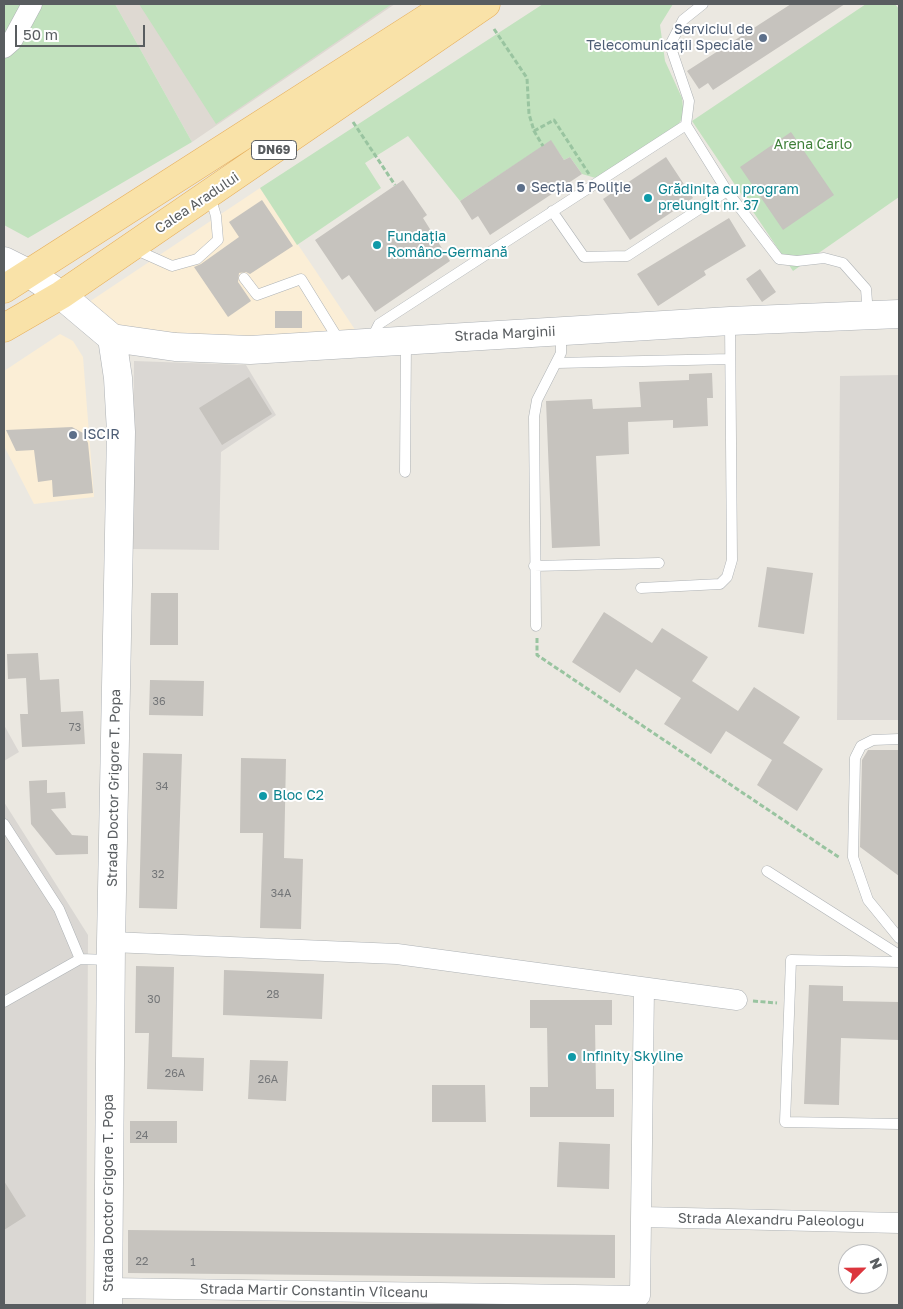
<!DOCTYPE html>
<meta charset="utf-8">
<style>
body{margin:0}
#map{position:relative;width:903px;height:1309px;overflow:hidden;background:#ebe8e1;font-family:"Golos Text",sans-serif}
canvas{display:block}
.frame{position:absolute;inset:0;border:5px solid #595d60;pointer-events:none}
.north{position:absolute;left:838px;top:1244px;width:50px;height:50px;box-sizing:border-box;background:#fff;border:1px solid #bdbebf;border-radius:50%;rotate:67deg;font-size:14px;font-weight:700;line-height:20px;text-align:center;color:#595d60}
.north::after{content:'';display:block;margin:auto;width:18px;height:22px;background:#dc353d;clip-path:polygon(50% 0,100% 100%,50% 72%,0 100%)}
.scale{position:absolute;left:15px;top:25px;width:130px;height:22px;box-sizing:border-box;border:2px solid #595d60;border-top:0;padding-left:6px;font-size:15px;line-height:18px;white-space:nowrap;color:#595d60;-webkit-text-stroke:4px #fff;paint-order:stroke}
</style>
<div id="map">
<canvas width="903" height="1309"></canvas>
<div class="frame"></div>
<div class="north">N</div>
<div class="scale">50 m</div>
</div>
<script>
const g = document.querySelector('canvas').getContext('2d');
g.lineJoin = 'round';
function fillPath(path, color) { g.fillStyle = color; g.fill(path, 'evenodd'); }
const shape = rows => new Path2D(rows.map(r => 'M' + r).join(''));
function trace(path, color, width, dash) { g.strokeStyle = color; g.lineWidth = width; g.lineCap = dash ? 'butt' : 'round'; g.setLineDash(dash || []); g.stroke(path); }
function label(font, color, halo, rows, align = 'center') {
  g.font = font + ' "Golos Text",sans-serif'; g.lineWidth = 4; g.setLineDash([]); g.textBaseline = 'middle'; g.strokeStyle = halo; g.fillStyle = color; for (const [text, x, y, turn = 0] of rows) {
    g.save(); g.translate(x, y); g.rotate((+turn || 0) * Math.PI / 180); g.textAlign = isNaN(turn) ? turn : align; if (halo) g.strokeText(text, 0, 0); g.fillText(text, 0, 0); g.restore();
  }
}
const commercial = shape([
 [260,188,356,331,209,341,116,329,89,302],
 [60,334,73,341,83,357,94,497,34,504,4,446,4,371]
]);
const industrial = shape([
 [134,361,246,365,276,415,221,452,219,550,132,549],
 [899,375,899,720,837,720,840,376],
 [4,725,19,752,4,761],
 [4,802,88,935,86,1305,4,1305]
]);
const education = shape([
 [115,4,395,4,192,142]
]);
const green = shape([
 [4,4,115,4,192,142,28,238,4,225],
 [139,4,392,4,216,124],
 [543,4,673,4,660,25,665,61,682,98,684,116,675,129,599,179,582,174,570,157,564,160,551,141,460,201,408,136,365,163,381,188,297,245,260,188],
 [866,4,895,4,899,9,899,197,793,271,692,121]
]);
const building = shape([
 [791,4,845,4,713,90,708,83,699,89,687,71],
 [791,132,834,195,783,230,740,167],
 [551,140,564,160,570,157,582,174,490,235,478,216,472,220,460,201],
 [666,157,693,198,630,240,603,199],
 [403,180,427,215,423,218,450,261,375,312,349,275,342,280,315,240],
 [262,200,293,246,250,274,246,272,239,273,238,282,251,301,228,317,194,267,201,264,239,237,229,222],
 [729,218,746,246,704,271,706,275,658,306,637,274],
 [760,269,776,292,762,302,746,279],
 [275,311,302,311,302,328,275,328],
 [712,373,713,398,707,398,708,426,673,428,673,420,628,422,629,454,596,456,600,546,552,548,546,401,592,399,593,409,641,407,639,382,689,380,689,374],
 [249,377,272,414,222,445,199,408],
 [72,427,83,433,88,443,93,493,53,497,52,480,38,482,34,450,16,451,6,430],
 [767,567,813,573,804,634,758,627],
 [151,593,178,593,178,645,150,645],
 [604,612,652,643,662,628,708,657,692,681,738,711,754,687,800,717,783,743,823,769,797,811,757,785,772,760,726,731,711,754,664,724,681,698,636,669,620,693,572,662],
 [38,653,40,680,59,679,61,712,83,711,85,744,22,747,20,714,28,714,26,678,8,679,7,654],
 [150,680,204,681,203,716,149,715],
 [868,750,899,750,899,876,860,847,862,760],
 [143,753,182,754,177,909,139,908],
 [241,758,286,759,284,858,303,859,301,929,260,928,263,833,240,833],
 [47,780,47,793,65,792,66,808,51,809,72,835,88,836,88,854,56,855,31,824,29,781],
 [136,966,174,967,172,1057,204,1058,203,1091,147,1089,149,1033,135,1033],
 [224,970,324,974,322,1019,223,1015],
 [809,985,843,986,843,1001,899,1002,899,1040,841,1038,839,1105,804,1104],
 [530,1000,612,1000,612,1025,595,1025,596,1089,614,1089,614,1117,530,1117,530,1087,548,1087,547,1028,530,1028],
 [250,1060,288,1061,286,1101,248,1099],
 [432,1085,485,1085,486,1122,432,1122],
 [130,1121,177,1121,177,1143,130,1143],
 [559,1142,610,1144,609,1189,557,1187],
 [4,1181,26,1216,4,1230],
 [128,1230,615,1235,615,1278,128,1273]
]);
const path = shape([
 [494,29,527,78,529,114,534,131,543,146],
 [353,122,395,185],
 [534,131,554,120,589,174],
 [537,638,537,655,840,858],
 [753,1001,777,1003]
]);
const lane = shape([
 [703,4,683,20,670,45,689,101,686,125,727,191,779,259,797,261,824,258,843,263,866,289,868,314],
 [552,211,584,257,627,256,727,191],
 [134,249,172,266,197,259,218,240,216,216,210,196],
 [244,278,257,295,301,279,340,342],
 [375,342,375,332,379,324,686,125],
 [557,363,730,359],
 [405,472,406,341],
 [534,566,659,563],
 [641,588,720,584,727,577,732,560,730,322],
 [536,626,534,417,537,400,561,353,561,332],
 [899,739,873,740,861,746,855,758,853,857,868,900,899,938],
 [4,824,59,909,80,959,4,1002],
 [767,871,899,955],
 [80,959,109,960],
 [899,962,791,960,785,1122,899,1124]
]);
const street = shape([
 [4,48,12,41,32,4],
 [111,942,397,954,737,1000],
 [642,1217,899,1223],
 [108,1288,640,1296,644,988]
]);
const secondary = shape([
 [4,261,30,274,61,295,112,338,118,378,121,432,111,942,108,1305],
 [112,338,175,347,250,350,730,321,899,314]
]);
const primary = shape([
 [4,289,449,4],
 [4,328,61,295,486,4]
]);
const markers = [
 [763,38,5,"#5c6f8a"],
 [521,188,5,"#5c6f8a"],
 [648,198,5,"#0f9aa8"],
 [377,245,5,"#0f9aa8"],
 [73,435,5,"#5c6f8a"],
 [263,796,5,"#0f9aa8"],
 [572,1057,5,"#0f9aa8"]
];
const numberNames = [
 ["36",159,702],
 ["73",75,728],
 ["34",162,787],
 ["32",158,875],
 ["34A",281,894],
 ["28",273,995],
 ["30",154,1000],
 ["26A",175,1074],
 ["26A",268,1080],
 ["24",142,1136],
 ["22",142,1262],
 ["1",193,1263]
];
const shields = [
 [274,150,45]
];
const shieldNames = [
 ["DN69",274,150]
];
const serviceNames = [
 ["Serviciul de",753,30,"right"],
 ["Telecomunicații Speciale",753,46,"right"],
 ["Secția 5 Poliție",531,188],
 ["ISCIR",83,435]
];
const parkNames = [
 ["Arena Carlo",813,145]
];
const cultureNames = [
 ["Grădinița cu program",658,190],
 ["prelungit nr. 37",658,206],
 ["Fundația",387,237],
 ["Româno-Germană",387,253],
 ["Bloc C2",273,796],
 ["Infinity Skyline",582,1057]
];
const streetNames = [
 ["Calea Aradului",197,203,-34],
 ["Strada Marginii",505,334,-3],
 ["Strada Doctor Grigore T. Popa",114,788,-89],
 ["Strada Doctor Grigore T. Popa",109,1193,-90],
 ["Strada Alexandru Paleologu",771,1220,1],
 ["Strada Martir Constantin Vîlceanu",314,1291,1]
];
fillPath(commercial, '#fbeed6');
fillPath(industrial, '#dad7d3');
fillPath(education, '#ded9d2');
fillPath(green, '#c2e2be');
fillPath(building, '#c6c3be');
trace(lane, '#aeb2b5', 11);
trace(street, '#aeb2b5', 21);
trace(secondary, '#adb1b5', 29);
trace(primary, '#e7b05e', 29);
trace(path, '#99c4a0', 3, [5, 2.5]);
trace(lane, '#fff', 10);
trace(street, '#fff', 20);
trace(secondary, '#fff', 28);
trace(primary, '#f9e2a8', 28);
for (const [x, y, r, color] of markers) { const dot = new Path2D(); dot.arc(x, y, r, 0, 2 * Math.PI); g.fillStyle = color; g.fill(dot); trace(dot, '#fff', 2); }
label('11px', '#747678', null, numberNames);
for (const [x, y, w] of shields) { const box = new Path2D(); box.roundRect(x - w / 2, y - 9.5, w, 19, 4); g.fillStyle = '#fff'; g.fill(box); trace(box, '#595d60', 1); }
label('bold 12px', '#595d60', null, shieldNames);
label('14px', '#4e5e75', '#fff', serviceNames, 'left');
label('14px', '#3f7f39', '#fff', parkNames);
label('14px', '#0d838f', '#fff', cultureNames, 'left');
label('14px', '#595d60', '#fff', streetNames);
</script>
